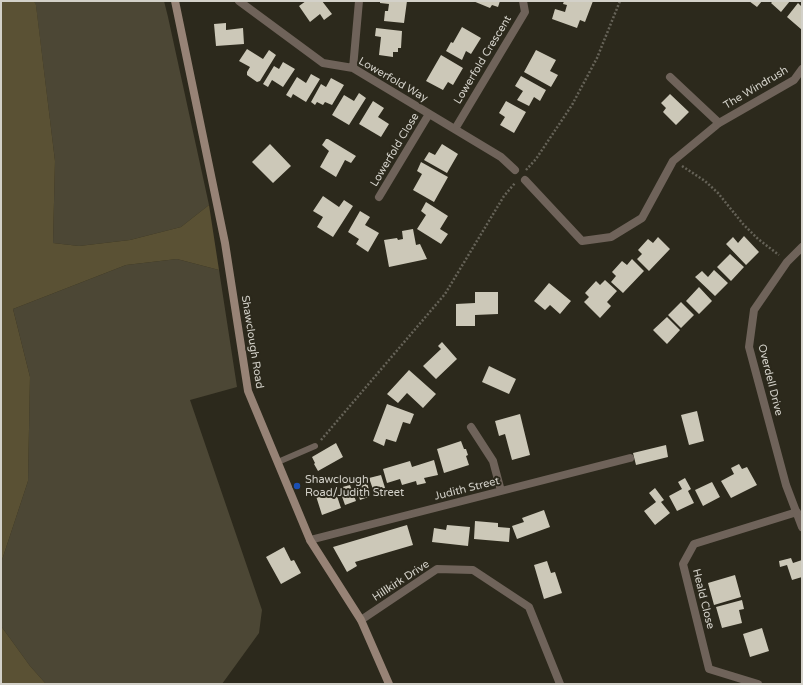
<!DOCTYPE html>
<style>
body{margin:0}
#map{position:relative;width:803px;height:685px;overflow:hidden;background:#2c291c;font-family:"Varela Round",sans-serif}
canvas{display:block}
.frame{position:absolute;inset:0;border:2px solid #d3d1c9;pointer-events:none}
</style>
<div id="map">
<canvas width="803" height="685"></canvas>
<div class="frame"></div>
</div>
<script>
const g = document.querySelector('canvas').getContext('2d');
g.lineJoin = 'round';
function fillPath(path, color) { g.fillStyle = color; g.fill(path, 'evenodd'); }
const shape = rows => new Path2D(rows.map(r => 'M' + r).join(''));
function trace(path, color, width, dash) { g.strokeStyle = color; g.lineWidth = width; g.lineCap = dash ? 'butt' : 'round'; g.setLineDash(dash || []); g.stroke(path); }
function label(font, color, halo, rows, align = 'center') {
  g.font = font + ' "Varela Round",sans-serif'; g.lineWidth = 4; g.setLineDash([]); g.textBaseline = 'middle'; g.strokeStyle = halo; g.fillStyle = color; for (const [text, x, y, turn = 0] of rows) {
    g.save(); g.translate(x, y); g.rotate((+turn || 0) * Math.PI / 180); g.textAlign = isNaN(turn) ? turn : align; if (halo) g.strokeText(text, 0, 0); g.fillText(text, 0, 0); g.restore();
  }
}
const green = shape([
 [34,1,164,1,168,17,209,205,181,227,130,240,79,246,53,243,55,161,36,6],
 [177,259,219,270,237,387,190,400,262,610,259,633,222,684,46,684,30,666,1,626,1,563,28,481,30,377,13,309,126,265]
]);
const forest = shape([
 [1,1,34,1,36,5,55,161,53,243,79,246,130,240,181,227,209,205,219,270,177,259,126,265,13,309,30,377,28,481,1,563],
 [1,626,30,666,46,684,1,684]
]);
const building = shape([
 [306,1,322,1,332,14,324,20,320,14,310,22,299,6],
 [380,1,407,1,404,23,384,21,385,11,388,11,389,4,380,3],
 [473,1,500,1,498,7,492,5,490,8],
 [564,1,593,1,585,22,580,20,577,28,552,19,555,9,565,12,567,5,563,4],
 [749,1,762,1,757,7],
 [773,1,790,1,781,12,771,3],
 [798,3,802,7,802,30,787,17],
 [226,23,226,30,243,28,244,44,216,46,214,24],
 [462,27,481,38,471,54,466,51,462,60,446,51,451,42,453,43],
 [376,28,402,31,401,48,398,48,398,52,393,52,393,57,379,55,381,37,375,36],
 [247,49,263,59,269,50,276,55,260,81,257,82,247,75,247,72,250,67,239,61],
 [536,50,556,60,550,71,558,75,551,87,524,72],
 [441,55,463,68,453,85,448,82,443,90,426,81],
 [283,62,295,69,283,87,272,80,268,87,263,84,274,66,279,69],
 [311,74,320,79,306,102,293,94,291,98,286,95,297,77,306,83],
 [521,76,546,90,540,101,534,97,529,106,517,100,523,91,515,86],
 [331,78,344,85,332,105,325,102,323,105,317,102,315,105,311,102,321,84,326,87],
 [359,93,366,98,349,125,332,115,344,95,354,101],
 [670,94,689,112,676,125,663,112,666,108,661,103],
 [373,101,384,108,378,117,389,124,381,137,359,124],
 [506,101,526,112,514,133,500,125,505,117,499,113],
 [326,139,328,139,356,156,351,163,345,160,336,177,320,167,329,151,322,145],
 [270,144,291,166,273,183,252,162],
 [442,144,458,154,447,173,424,160,429,152,435,155],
 [421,162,448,177,434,202,413,190,422,174,417,171],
 [323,196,339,207,344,200,353,206,333,237,317,227,323,217,313,211],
 [426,202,448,216,440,229,448,234,441,244,417,229,426,215,421,211],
 [360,211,370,217,365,225,379,233,368,252,356,244,359,239,348,232],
 [413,229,416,245,420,244,427,259,389,267,384,240,397,238,398,240,403,239,402,231],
 [744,236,759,252,746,265,726,244,733,237,738,243],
 [658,237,670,249,649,271,637,259,642,254,638,250,648,239,653,243],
 [730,254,744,267,731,281,717,267],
 [632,259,644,271,623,293,611,282,616,276,612,272,622,261,627,265],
 [714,270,728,283,715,296,695,277,702,271,708,277],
 [605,280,617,291,607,302,611,306,600,318,584,302,589,297,585,293,596,281,600,285],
 [549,283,571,301,560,314,550,305,545,310,534,301],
 [699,287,712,301,699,314,686,301],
 [475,292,498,292,498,314,475,315,475,326,456,326,456,304,475,303],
 [681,302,694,315,681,328,668,315],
 [667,317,680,330,667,344,653,330],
 [442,342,457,359,436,379,423,366,441,349,438,346],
 [489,366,516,379,509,394,482,382],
 [409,370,436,394,423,408,407,393,398,403,387,394],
 [387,404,414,414,410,424,403,422,396,442,386,439,384,446,373,441],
 [697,411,704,441,689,445,681,415],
 [520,414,530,455,512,460,505,434,499,436,495,421],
 [461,441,464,449,466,449,468,455,466,456,469,465,444,473,437,449],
 [336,443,343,457,318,471,314,464,315,463,312,457],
 [666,445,668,457,636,465,633,453],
 [434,460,438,475,424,478,426,483,417,485,416,481,402,485,400,479,387,483,383,469,410,461,412,467],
 [739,464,742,469,747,467,757,485,731,498,721,481,734,474,731,468],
 [381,475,386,491,375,495,369,478],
 [685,478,691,489,688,491,694,503,677,511,669,496,682,489,678,482],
 [366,480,371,496,360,500,355,483],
 [712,482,720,497,703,506,695,490],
 [350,485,356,501,345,505,339,488],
 [655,488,664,500,661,502,670,513,655,525,644,511,656,502,649,493],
 [335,490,341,508,322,515,316,496],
 [544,510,550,527,517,539,512,526,524,522,522,518],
 [475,521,498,523,498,527,510,528,509,542,474,539],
 [407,525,413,545,355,562,357,566,347,572,333,547],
 [447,525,470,527,468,546,432,542,434,528,446,530],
 [284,547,291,561,294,560,301,573,281,584,266,557],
 [791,558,793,563,802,560,802,577,792,580,787,565,780,567,779,561],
 [547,561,551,573,555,572,562,593,544,599,534,565],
 [735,575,741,597,714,605,708,583],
 [742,600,744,609,739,610,742,623,722,628,716,607],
 [762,628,769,651,750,657,743,634]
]);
const path = shape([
 [682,166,705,181,718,193,743,224,758,239,779,255],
 [526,170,536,159,572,105,597,58,620,1],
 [321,440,445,294,504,196,515,183]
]);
const lane = shape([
 [278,462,315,446]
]);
const street = shape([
 [239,1,323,63,353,68,501,157,515,170],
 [353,68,359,1],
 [670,77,719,123],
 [455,129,525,12,523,1],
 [525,180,582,241,611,237,642,218,673,161,719,123,794,80,802,69],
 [379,197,429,114],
 [802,247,787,262,754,310,749,347,786,485,802,527],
 [471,427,493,461,501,491],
 [310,540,630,458],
 [361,620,437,569,473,570,529,607,560,684],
 [758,684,709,669,683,564,694,544,797,512]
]);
const secondary = shape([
 [175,1,225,243,248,391,310,540,361,620,389,684]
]);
const markers = [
 [297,486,4,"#1a4fb4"]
];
const streetNames = [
 ["Lowerfold Crescent",483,60,-59],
 ["Lowerfold Way",393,80,30],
 ["The Windrush",756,88,-31],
 ["Lowerfold Close",395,150,-59],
 ["Shawclough Road",252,342,81],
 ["Overdell Drive",770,380,76],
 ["Judith Street",467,489,-14],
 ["Hillkirk Drive",401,581,-33],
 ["Heald Close",703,599,76]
];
const poiNames = [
 ["Shawclough",305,480],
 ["Road/Judith Street",305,493]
];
fillPath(green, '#4c4735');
fillPath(forest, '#5a5134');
fillPath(building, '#ccc8b8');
trace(path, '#666358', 2.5, [2, 2]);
trace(lane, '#6f635a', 6);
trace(street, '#6f635a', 8);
trace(secondary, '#978376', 8);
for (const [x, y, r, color] of markers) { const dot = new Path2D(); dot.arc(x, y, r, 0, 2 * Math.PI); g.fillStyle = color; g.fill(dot); trace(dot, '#2c291c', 1.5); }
label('11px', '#d3d1c9', '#2c291c', streetNames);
label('11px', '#d3d1c9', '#2c291c', poiNames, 'left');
</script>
